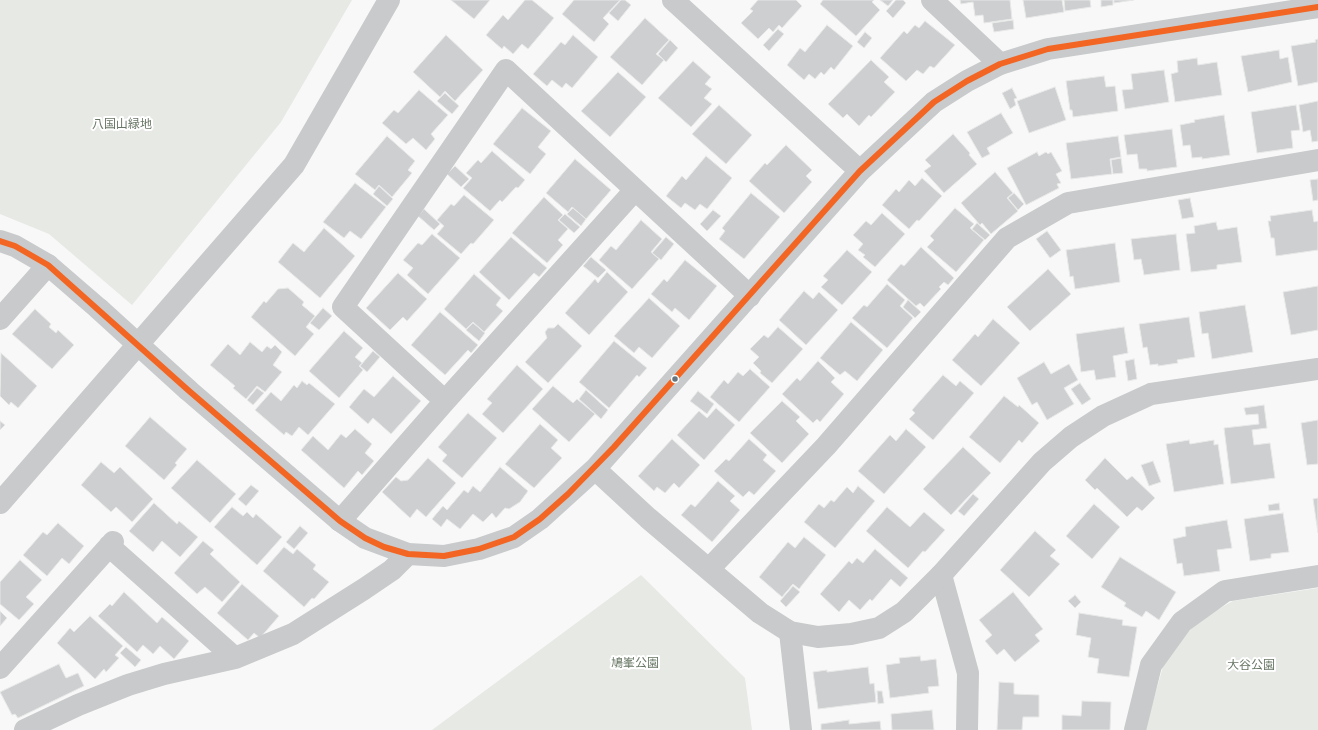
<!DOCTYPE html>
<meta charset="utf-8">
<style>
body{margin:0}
canvas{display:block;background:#f8f8f8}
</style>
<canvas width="1318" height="730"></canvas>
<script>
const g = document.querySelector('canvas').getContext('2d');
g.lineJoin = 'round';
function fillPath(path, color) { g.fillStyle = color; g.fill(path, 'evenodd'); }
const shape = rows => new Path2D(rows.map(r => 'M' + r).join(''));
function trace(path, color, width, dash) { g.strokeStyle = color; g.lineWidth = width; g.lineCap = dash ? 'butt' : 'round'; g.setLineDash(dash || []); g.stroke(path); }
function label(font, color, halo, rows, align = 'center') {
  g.font = font + ' Mulish,"Noto Sans JP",sans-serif'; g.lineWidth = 4; g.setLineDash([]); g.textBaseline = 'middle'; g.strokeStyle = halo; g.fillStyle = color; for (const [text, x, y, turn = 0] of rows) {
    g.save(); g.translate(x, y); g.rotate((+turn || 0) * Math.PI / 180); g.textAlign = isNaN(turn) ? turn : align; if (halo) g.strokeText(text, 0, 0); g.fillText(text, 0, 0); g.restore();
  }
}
const green = shape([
 [0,0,352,0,281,122,132,305,49,234,0,214],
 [641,575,745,678,752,730,432,730],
 [1318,588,1318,730,1145,730,1164,663,1180,639,1204,617,1233,601]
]);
const building = shape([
 [451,0,490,0,474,19,451,0],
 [525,0,532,0,554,18,528,49,522,44,513,54,504,46,502,49,486,35,503,15,508,20,525,0],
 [574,0,620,0,603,18,609,24,594,42,562,14,574,0],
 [621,0,625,0,631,5,618,21,609,13,621,0],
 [758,0,796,0,802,6,782,28,779,25,773,32,769,28,758,39,741,23,753,11,750,9,758,0],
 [823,0,874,0,872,2,880,10,856,36,820,4,823,0],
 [880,0,893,0,888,6,880,0],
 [896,0,903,0,906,3,893,18,886,11,896,0],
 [960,0,1010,0,1012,19,984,23,983,15,975,16,973,2,961,4,960,0],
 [1023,0,1062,0,1064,12,1026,18,1023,0],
 [1064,0,1090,0,1091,7,1065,11,1064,0],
 [1101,0,1113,0,1113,5,1101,7,1101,0],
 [1114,0,1134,0,1114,3,1114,0],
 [645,18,669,40,656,54,664,60,642,85,610,57,645,18],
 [1013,20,1014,29,994,32,992,23,1013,20],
 [925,21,955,45,934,68,930,66,923,74,917,70,906,81,880,58,904,31,907,34,915,25,919,28,925,21],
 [827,25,853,46,834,70,831,67,824,75,821,72,815,79,809,74,804,80,787,65,800,48,805,52,827,25],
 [778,29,784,34,769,51,763,45,778,29],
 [865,32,872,38,864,48,857,42,865,32],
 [446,35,483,70,455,101,445,91,440,97,413,72,446,35],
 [573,35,598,57,572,88,566,83,562,88,552,80,547,86,533,74,561,42,565,45,573,35],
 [1318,39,1318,82,1298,86,1291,46,1316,42,1315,40,1318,39],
 [670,40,678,48,666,62,658,54,670,40],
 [1279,50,1280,59,1288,57,1292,82,1248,92,1241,56,1279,50],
 [1197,58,1198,65,1217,62,1222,95,1175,102,1171,74,1178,72,1177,61,1197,58],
 [871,60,889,77,884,82,895,92,871,117,869,115,859,126,847,114,843,118,828,104,871,60],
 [693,61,711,77,705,84,712,89,704,98,712,104,691,127,658,98,693,61],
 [1164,70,1169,102,1125,109,1122,90,1133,89,1131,74,1164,70],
 [618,72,646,97,610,137,581,111,618,72],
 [1104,76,1106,87,1115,86,1118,111,1073,117,1072,110,1070,110,1066,81,1104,76],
 [1055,87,1066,120,1029,133,1017,101,1055,87],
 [1012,88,1017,98,1014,99,1016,105,1010,109,1002,93,1012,88],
 [419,90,448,115,431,134,435,139,426,150,413,138,406,144,382,123,394,110,398,113,419,90],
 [445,93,459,106,452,114,437,101,445,93],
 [1318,101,1318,141,1312,142,1310,130,1303,132,1299,105,1318,101],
 [719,105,752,135,726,164,692,134,719,105],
 [1296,105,1300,130,1291,131,1293,148,1257,153,1251,112,1296,105],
 [522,108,551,131,538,147,546,154,530,174,493,144,522,108],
 [1001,113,1013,133,987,148,990,154,982,158,967,132,1001,113],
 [1224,115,1230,155,1202,159,1202,157,1192,158,1190,145,1183,146,1180,125,1195,122,1194,120,1224,115],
 [1172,129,1177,167,1147,171,1147,169,1139,169,1137,154,1127,155,1124,135,1172,129],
 [953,134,970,153,969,155,977,164,944,193,924,171,931,166,925,160,953,134],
 [387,136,415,161,408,170,412,173,392,197,379,185,375,190,355,174,387,136],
 [1118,136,1121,157,1110,159,1112,174,1071,179,1066,143,1118,136],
 [786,145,812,170,806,176,812,182,784,213,749,181,765,163,767,165,786,145],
 [492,151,525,180,518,188,516,187,502,202,500,200,490,211,463,188,472,178,466,173,478,160,481,163,492,151],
 [1037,152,1039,156,1046,152,1048,154,1051,152,1062,171,1056,174,1061,183,1057,184,1059,188,1026,205,1007,168,1037,152],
 [706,156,732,178,707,209,700,204,695,210,685,203,681,208,666,196,682,176,686,180,706,156],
 [1121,158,1123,173,1113,174,1111,160,1121,158],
 [575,159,611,190,586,219,572,207,568,212,546,193,575,159],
 [455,166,469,179,461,187,447,174,455,166],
 [995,172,1013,193,1007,198,1018,211,991,234,982,223,980,225,961,203,995,172],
 [922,178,942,196,919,221,917,220,909,229,882,205,896,189,899,192,909,180,915,186,922,178],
 [1318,179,1318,200,1313,201,1310,180,1318,179],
 [355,183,386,207,361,239,350,231,344,238,323,222,355,183],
 [379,186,393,199,387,206,373,194,379,186],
 [751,193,780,217,744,259,719,239,725,231,722,228,751,193],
 [1014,193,1024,204,1018,210,1008,198,1014,193],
 [464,195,494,220,473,244,471,243,461,254,437,234,444,226,437,220,451,204,454,206,464,195],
 [544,197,563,215,558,220,568,229,558,240,563,245,547,263,512,233,544,197],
 [1190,198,1194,217,1182,219,1178,200,1190,198],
 [573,208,586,219,581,226,567,214,573,208],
 [955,208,974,224,970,228,984,240,956,272,927,247,934,240,930,236,955,208],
 [424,209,440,224,434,230,418,216,424,209],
 [713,210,721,216,707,231,700,224,713,210],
 [1312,210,1314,222,1318,221,1318,250,1276,256,1274,238,1271,238,1268,221,1271,221,1270,216,1312,210],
 [882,213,905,234,875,267,863,257,865,255,858,250,863,244,853,235,866,221,871,225,882,213],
 [565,214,580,227,574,233,559,220,565,214],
 [641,220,662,239,651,252,659,259,632,289,599,260,611,246,616,250,641,220],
 [1216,222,1218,230,1237,227,1242,262,1217,265,1217,269,1191,272,1186,234,1195,233,1194,226,1216,222],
 [977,223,990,235,985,240,972,229,977,223],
 [324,228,355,256,320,298,278,262,293,243,304,252,324,228],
 [1047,231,1061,250,1050,258,1036,239,1047,231],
 [432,234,460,258,428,294,407,275,413,268,403,260,418,243,422,245,432,234],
 [1176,234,1180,270,1144,275,1141,259,1134,260,1131,239,1176,234],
 [511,237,547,268,539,277,534,273,509,300,479,272,511,237],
 [666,237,674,244,661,260,652,253,666,237],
 [1115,243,1120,282,1075,289,1073,276,1070,277,1066,250,1115,243],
 [921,247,954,278,948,285,944,282,939,287,941,289,924,307,920,303,916,306,887,280,901,264,904,266,921,247],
 [847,250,872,272,842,305,821,287,828,280,823,276,847,250],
 [591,257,606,270,598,278,583,266,591,257],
 [685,260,717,286,689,320,675,308,672,312,651,294,664,279,667,282,685,260],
 [1048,269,1071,294,1030,331,1007,307,1048,269],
 [607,272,628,292,589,335,565,313,595,279,598,283,607,272],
 [398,273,427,299,407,321,403,317,390,330,366,308,398,273],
 [474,274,501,298,496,305,503,311,484,332,473,322,466,329,444,309,474,274],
 [887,284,905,300,900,306,913,318,887,348,852,318,864,305,867,307,887,284],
 [1318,286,1318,330,1291,335,1283,292,1318,286],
 [288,288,304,302,302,305,315,316,306,327,314,334,295,356,251,317,264,301,266,303,278,289,288,288],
 [804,291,813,299,819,292,838,310,806,345,779,320,804,291],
 [649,298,680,326,652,358,639,347,634,353,614,336,649,298],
 [908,300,921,312,915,318,903,307,908,300],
 [1245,305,1253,352,1212,359,1208,333,1202,334,1199,312,1245,305],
 [323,308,332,316,319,330,310,323,323,308],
 [35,309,51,324,49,327,56,333,58,330,74,345,52,369,12,334,35,309],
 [440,312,478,345,471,353,468,350,445,375,411,345,440,312],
 [1189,317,1195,357,1177,360,1178,363,1158,366,1158,364,1150,365,1147,347,1143,348,1139,324,1189,317],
 [993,319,1020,343,981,386,952,360,975,334,978,337,993,319],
 [851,322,883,350,857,381,845,371,840,375,820,358,851,322],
 [473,323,485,333,479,341,466,330,473,323],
 [558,324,582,346,548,383,525,362,547,338,545,332,548,328,554,328,558,324],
 [778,327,803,349,772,383,760,373,761,371,753,363,759,357,750,349,764,335,768,338,778,327],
 [1124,327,1128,353,1113,356,1116,377,1096,380,1094,370,1081,372,1076,334,1124,327],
 [344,331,363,348,355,357,362,363,359,366,363,370,339,398,309,371,344,331],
 [614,341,647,368,639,377,637,375,609,408,579,382,614,341],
 [250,342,262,352,267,346,271,349,275,345,282,352,273,365,282,372,265,392,257,386,246,399,233,388,235,386,210,365,228,344,240,355,250,342],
 [373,351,380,357,367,372,360,366,373,351],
 [1,353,37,386,18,408,11,402,9,405,0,396,1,353],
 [1134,359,1137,379,1128,381,1125,361,1134,359],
 [818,361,835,378,831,382,844,394,820,422,817,419,813,423,782,394,797,378,800,381,818,361],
 [1044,362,1051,374,1069,364,1078,380,1064,388,1074,404,1047,420,1037,402,1032,405,1017,378,1044,362],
 [517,365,543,389,503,433,482,414,492,403,487,399,517,365],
 [750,369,770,387,739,422,710,397,724,380,728,384,738,372,743,376,750,369],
 [943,375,956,386,960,381,974,393,933,440,909,419,915,413,912,410,943,375],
 [393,376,421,401,391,434,373,418,368,424,349,407,364,389,374,397,393,376],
 [302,381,307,385,309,383,335,404,308,435,299,427,292,436,286,432,284,435,255,410,271,392,281,401,294,385,297,388,302,381],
 [1080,383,1091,399,1082,405,1071,389,1080,383],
 [553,386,573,403,577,399,595,414,569,442,532,409,553,386],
 [257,388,264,393,253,405,247,400,257,388],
 [586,390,608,410,601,419,579,399,586,390],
 [698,391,714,404,707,414,690,401,698,391],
 [1004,396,1018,407,1019,405,1039,423,1022,443,1019,440,1000,463,969,437,1004,396],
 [782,401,800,417,796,421,809,434,782,463,750,433,782,401],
 [1264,405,1267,428,1252,430,1254,445,1270,443,1275,478,1231,484,1224,428,1259,424,1258,414,1246,415,1244,408,1264,405],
 [716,408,735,425,704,460,677,435,699,411,707,418,716,408],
 [468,413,497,438,462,478,442,461,447,455,438,447,468,413],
 [150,417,187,449,175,463,177,465,164,480,125,446,150,417],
 [1318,420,1318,464,1307,465,1301,423,1318,420],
 [0,421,5,425,0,430,0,421],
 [540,424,558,440,551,448,562,458,534,488,505,464,540,424],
 [355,429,372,444,365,453,374,461,362,475,358,471,344,488,301,450,313,436,328,450,341,434,346,438,355,429],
 [906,429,926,447,884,494,858,471,890,435,896,441,906,429],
 [672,439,700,465,679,488,674,483,665,493,657,487,654,491,638,476,672,439],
 [749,439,767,455,763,460,776,471,754,495,749,491,743,497,714,471,726,459,729,461,749,439],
 [1189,440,1190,444,1214,440,1214,445,1218,444,1224,484,1174,492,1166,444,1189,440],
 [963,447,991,473,951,515,923,489,963,447],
 [428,458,456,483,426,517,417,509,410,518,382,492,396,477,401,481,408,480,428,458],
 [1105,458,1127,480,1132,476,1155,498,1142,511,1137,507,1127,517,1097,488,1095,490,1085,480,1105,458],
 [197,460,236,494,210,523,171,488,197,460],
 [1153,461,1161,482,1149,486,1141,465,1153,461],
 [101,462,114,473,120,467,153,499,132,522,116,507,111,512,81,485,101,462],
 [500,467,528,491,520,502,509,509,505,508,496,518,492,513,483,522,473,514,460,529,447,519,441,527,432,519,443,506,447,510,464,490,468,493,473,486,480,492,500,467],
 [718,481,735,496,730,501,740,510,712,542,681,515,691,504,695,507,718,481],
 [251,485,259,491,246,506,238,499,251,485],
 [858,486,875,501,835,548,804,522,819,504,824,508,831,500,834,502,847,487,853,493,858,486],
 [973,494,979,499,964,516,958,511,973,494],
 [1318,498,1318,533,1313,499,1318,498],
 [154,503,177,524,179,521,198,537,180,557,162,541,153,552,129,531,154,503],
 [1279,503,1280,510,1269,511,1268,505,1279,503],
 [1094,504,1120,527,1092,559,1066,536,1094,504],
 [232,507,243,516,247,512,253,518,256,514,282,537,257,565,214,527,232,507],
 [887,507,910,527,924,512,945,530,925,552,923,551,908,568,866,531,887,507],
 [1283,513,1289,552,1271,554,1271,558,1250,561,1244,519,1283,513],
 [1227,520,1232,548,1217,550,1220,571,1184,576,1182,563,1177,564,1173,539,1186,536,1185,527,1227,520],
 [58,523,84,546,69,564,62,558,47,576,23,555,43,532,47,535,58,523],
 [300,526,308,533,294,549,286,542,300,526],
 [1035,531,1056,550,1050,556,1060,564,1029,597,1000,570,1035,531],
 [804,537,826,555,799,589,793,584,782,597,759,577,788,542,795,548,804,537],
 [203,541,214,550,210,554,240,582,222,602,205,587,197,594,174,573,203,541],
 [284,547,293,554,297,549,316,565,313,569,329,582,314,599,312,598,304,607,263,571,284,547],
 [875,549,908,578,900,587,891,579,872,601,870,599,860,610,849,600,839,612,820,594,849,561,852,564,857,558,863,563,875,549],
 [1120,557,1176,592,1159,620,1146,611,1142,617,1124,606,1126,603,1101,587,1120,557],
 [20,560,42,580,26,597,34,604,19,620,0,604,0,582,20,560],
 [242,584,279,616,260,638,254,633,248,640,217,613,242,584],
 [793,586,800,592,786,607,780,601,793,586],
 [124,592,157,623,162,617,189,641,174,659,160,646,153,654,143,645,137,652,98,616,110,604,112,606,124,592],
 [1013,592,1043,629,1035,635,1040,641,1015,662,1004,649,997,655,985,641,992,635,979,620,1013,592],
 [1075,595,1081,602,1075,608,1068,601,1075,595],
 [0,611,7,618,0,626,0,611],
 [1079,613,1123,620,1122,625,1137,627,1129,677,1097,673,1099,659,1088,657,1091,638,1076,635,1079,613],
 [90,616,123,646,115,655,119,658,106,672,104,669,95,679,57,643,70,628,74,632,90,616],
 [126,647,141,660,135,667,120,653,126,647],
 [920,656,921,661,936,659,939,686,928,687,929,693,890,698,886,665,900,663,899,658,920,656],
 [59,664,66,678,78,673,84,686,18,718,15,714,12,715,0,692,59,664],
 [868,667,870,684,874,683,876,702,818,709,813,672,827,670,827,672,868,667],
 [999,682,1014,683,1014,694,1039,695,1039,717,1023,717,1022,730,997,730,999,682],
 [877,691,882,691,884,703,878,704,877,691],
 [1082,701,1111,702,1110,730,1062,730,1062,715,1081,716,1082,701],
 [932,710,934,730,892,730,891,714,932,710],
 [849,720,849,724,880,721,881,730,821,730,821,724,849,720]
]);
const minor = shape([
 [932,0,1000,64],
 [0,319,48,265],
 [445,401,343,307,506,70,750,296],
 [340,521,445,401,635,190],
 [109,546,235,658],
 [709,569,826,446,1007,238,1068,203,1318,160],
 [941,575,968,673,967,730],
 [790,632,801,730],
 [0,668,113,542],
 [25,730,78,705,128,685,164,674,235,658,293,634,364,589,392,570,408,554],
 [1135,730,1151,665,1182,622,1225,591,1318,576]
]);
const tertiary = shape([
 [673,0,860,171],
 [0,241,15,246,48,265,99,309],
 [188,390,340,521,365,538,408,554,444,556,479,549,514,537,540,519,595,469,860,171,934,102,967,81,1000,64,1048,49,1318,7],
 [595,469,648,518,760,613,790,632,818,637,851,634,879,628,904,612,941,575,1042,462,1071,437,1103,416,1151,394,1318,369],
 [0,503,294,165,389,0]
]);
const tertiaryBridge = shape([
 [99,309,188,390]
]);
const bus1 = shape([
 [0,241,15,246,48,265,188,390,340,521,365,538,384,547,408,554,444,556,479,549,514,537,540,519,568,494,614,447,860,171,934,102,967,81,1000,64,1048,49,1318,7]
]);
const markers = [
 [675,379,3.5,"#66747f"]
];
const parkNames = [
 ["八国山緑地",122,124],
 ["鳩峯公園",635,663],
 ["大谷公園",1251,665]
];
fillPath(green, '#e7e9e5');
fillPath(building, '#cdcfd0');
trace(building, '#e8e8e8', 1);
trace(minor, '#c9cacb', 22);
trace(tertiary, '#c9cacb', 22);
trace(tertiaryBridge, '#c9cacb', 22);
trace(bus1, '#f26522', 6);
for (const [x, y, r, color] of markers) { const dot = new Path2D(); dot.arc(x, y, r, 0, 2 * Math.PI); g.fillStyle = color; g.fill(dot); trace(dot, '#fff', 1.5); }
label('12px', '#687765', '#fff', parkNames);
</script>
